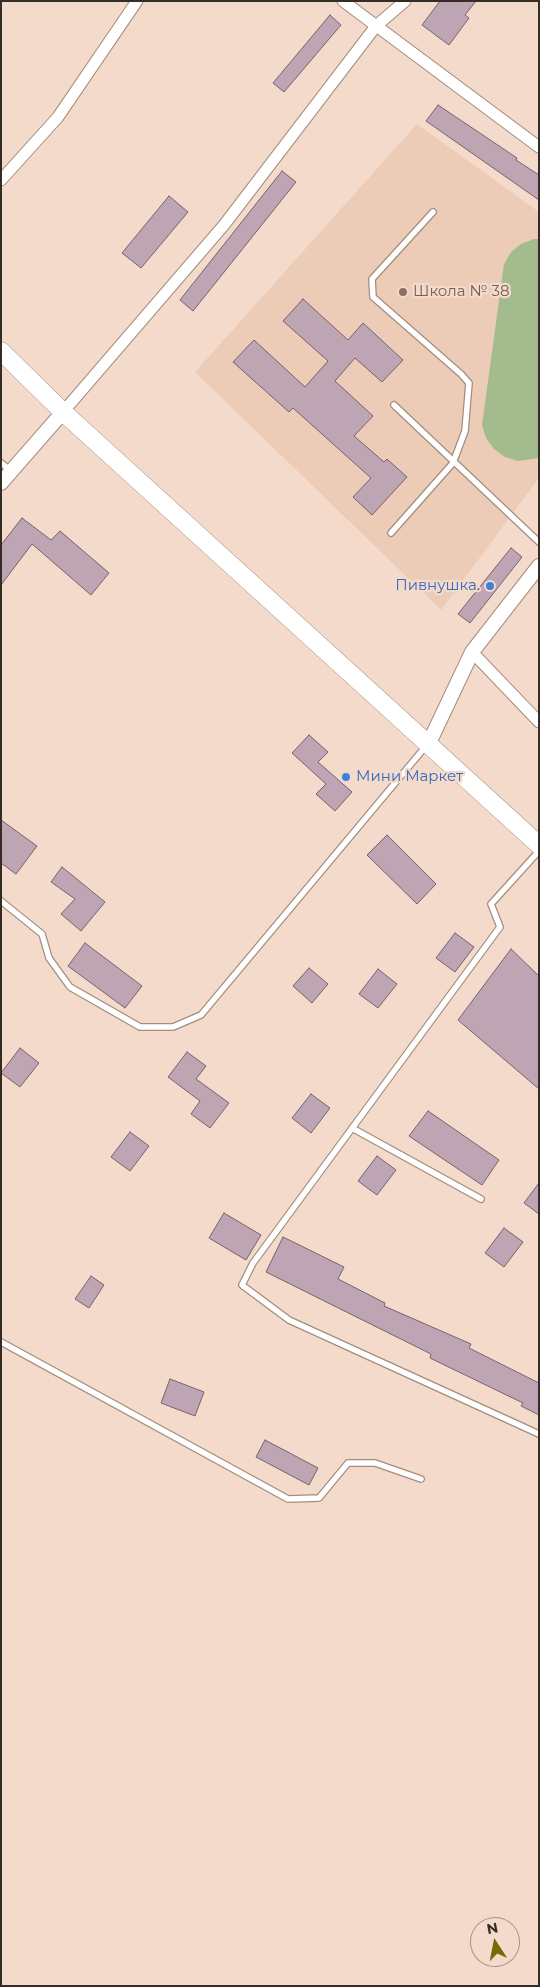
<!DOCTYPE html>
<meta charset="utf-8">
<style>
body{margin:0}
#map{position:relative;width:540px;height:1987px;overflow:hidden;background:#f4daca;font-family:Montserrat,sans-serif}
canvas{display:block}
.frame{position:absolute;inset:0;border:2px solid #362c26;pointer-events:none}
.north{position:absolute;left:470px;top:1917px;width:50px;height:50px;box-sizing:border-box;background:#f4daca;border:1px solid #a89488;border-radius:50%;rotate:349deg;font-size:14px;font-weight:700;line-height:20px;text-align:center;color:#362c26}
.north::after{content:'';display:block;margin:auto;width:18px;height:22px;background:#756c07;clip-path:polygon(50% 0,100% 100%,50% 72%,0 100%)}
</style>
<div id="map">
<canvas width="540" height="1987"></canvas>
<div class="frame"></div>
<div class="north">N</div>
</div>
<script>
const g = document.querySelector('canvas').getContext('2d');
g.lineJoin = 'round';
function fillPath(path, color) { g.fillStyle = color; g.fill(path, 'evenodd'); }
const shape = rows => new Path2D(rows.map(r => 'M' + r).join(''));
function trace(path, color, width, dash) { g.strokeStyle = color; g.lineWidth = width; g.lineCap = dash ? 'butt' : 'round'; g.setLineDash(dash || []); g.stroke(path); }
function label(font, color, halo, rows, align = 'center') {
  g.font = font + ' Montserrat,sans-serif'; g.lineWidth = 4.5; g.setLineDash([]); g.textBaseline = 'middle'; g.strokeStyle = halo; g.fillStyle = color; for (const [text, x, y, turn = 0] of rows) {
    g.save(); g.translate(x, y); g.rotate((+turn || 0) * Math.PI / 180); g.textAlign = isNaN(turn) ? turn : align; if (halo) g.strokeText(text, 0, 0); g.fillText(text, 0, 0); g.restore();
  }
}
const built = shape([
 [417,124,539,212,539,478,441,610,195,372]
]);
const green = shape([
 [534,239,539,239,539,458,518,461,505,457,494,449,486,438,482,425,504,264,511,252,521,244]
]);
const building = shape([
 [440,1,476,1,465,15,469,18,449,45,422,25,440,1],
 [330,15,341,25,284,92,273,83,330,15],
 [438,105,517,158,516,160,539,175,539,200,426,121,438,105],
 [282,171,296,182,193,311,180,300,282,171],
 [169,196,188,212,141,268,122,253,169,196],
 [303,299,348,340,363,323,403,360,382,382,355,358,335,381,373,416,354,436,384,462,387,459,407,477,372,515,353,497,371,478,293,408,289,412,233,362,254,340,305,387,328,361,283,321,303,299],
 [22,518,51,540,60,531,109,573,91,595,32,544,1,585,1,545,22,518],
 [511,548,522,557,470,623,458,614,511,548],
 [309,735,328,752,318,762,352,792,335,811,316,794,326,784,292,753,309,735],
 [1,820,37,846,16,874,1,863,1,820],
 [387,835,436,884,417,904,367,855,387,835],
 [62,867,105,902,81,931,61,914,75,899,51,882,62,867],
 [455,933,474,947,455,972,436,958,455,933],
 [85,943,142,986,125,1008,68,966,85,943],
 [511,949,539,976,539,1089,458,1020,511,949],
 [309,968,328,984,312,1003,293,986,309,968],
 [378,969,397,984,378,1008,359,994,378,969],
 [20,1048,39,1063,20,1087,1,1073,20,1048],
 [187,1052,206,1066,196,1079,229,1103,210,1128,191,1114,200,1101,168,1077,187,1052],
 [311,1094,330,1108,311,1133,292,1118,311,1094],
 [428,1111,499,1160,482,1185,409,1136,428,1111],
 [130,1132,149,1146,130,1171,111,1157,130,1132],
 [377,1156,396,1170,377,1195,358,1181,377,1156],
 [539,1183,539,1214,524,1203,539,1183],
 [224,1213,261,1235,246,1260,209,1238,224,1213],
 [504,1228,523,1242,504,1267,485,1253,504,1228],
 [283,1237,344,1267,338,1279,385,1303,384,1306,471,1344,469,1348,539,1383,539,1415,521,1406,523,1403,430,1358,431,1354,266,1272,283,1237],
 [91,1276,104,1285,89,1308,75,1299,91,1276],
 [170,1379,204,1392,195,1416,161,1403,170,1379],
 [265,1440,318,1468,309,1485,256,1457,265,1440]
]);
const service = shape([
 [394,405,539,542],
 [1,463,10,470],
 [391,533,453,463,465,431,469,383,461,374,373,297,372,279,433,212],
 [539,851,491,904,500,927,253,1263,242,1285,289,1320,539,1434],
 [1,901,42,934,49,958,70,987,140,1027,173,1027,201,1015,426,746],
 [352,1128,481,1199],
 [1,1342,288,1499,319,1498,348,1463,375,1463,421,1479]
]);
const minor = shape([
 [343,1,539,147],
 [1,180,58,117,137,1],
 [63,412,224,225,376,26,405,1],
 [472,652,539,722]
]);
const tertiary = shape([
 [1,483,63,412],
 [429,743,472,652,539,566]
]);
const trunk = shape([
 [1,351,63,412,539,845]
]);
const markers = [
 [403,292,5,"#8d6e63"],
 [490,586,5,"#3f7fe0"],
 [346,777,5,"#3f7fe0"]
];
const educationNames = [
 ["Школа № 38",413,292]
];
const shopNames = [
 ["Пивнушка.",480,586],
 ["Мини Маркет",356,777,"left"]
];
fillPath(built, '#edccb7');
fillPath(green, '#a4bb8d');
fillPath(building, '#bea5b4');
trace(building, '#78606e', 1);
trace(service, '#a48d7d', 8);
trace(minor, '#a48d7d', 13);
trace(tertiary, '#a48d7d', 16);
trace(trunk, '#a48d7d', 19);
trace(service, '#fff', 5.5);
trace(minor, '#fff', 11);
trace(tertiary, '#fff', 14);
trace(trunk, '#fff', 18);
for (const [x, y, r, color] of markers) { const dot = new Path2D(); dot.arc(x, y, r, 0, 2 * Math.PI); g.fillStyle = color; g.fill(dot); trace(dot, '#f4daca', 2); }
label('15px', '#785e54', '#f4daca', educationNames, 'left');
label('15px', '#366cbe', '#f4daca', shopNames, 'right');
</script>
